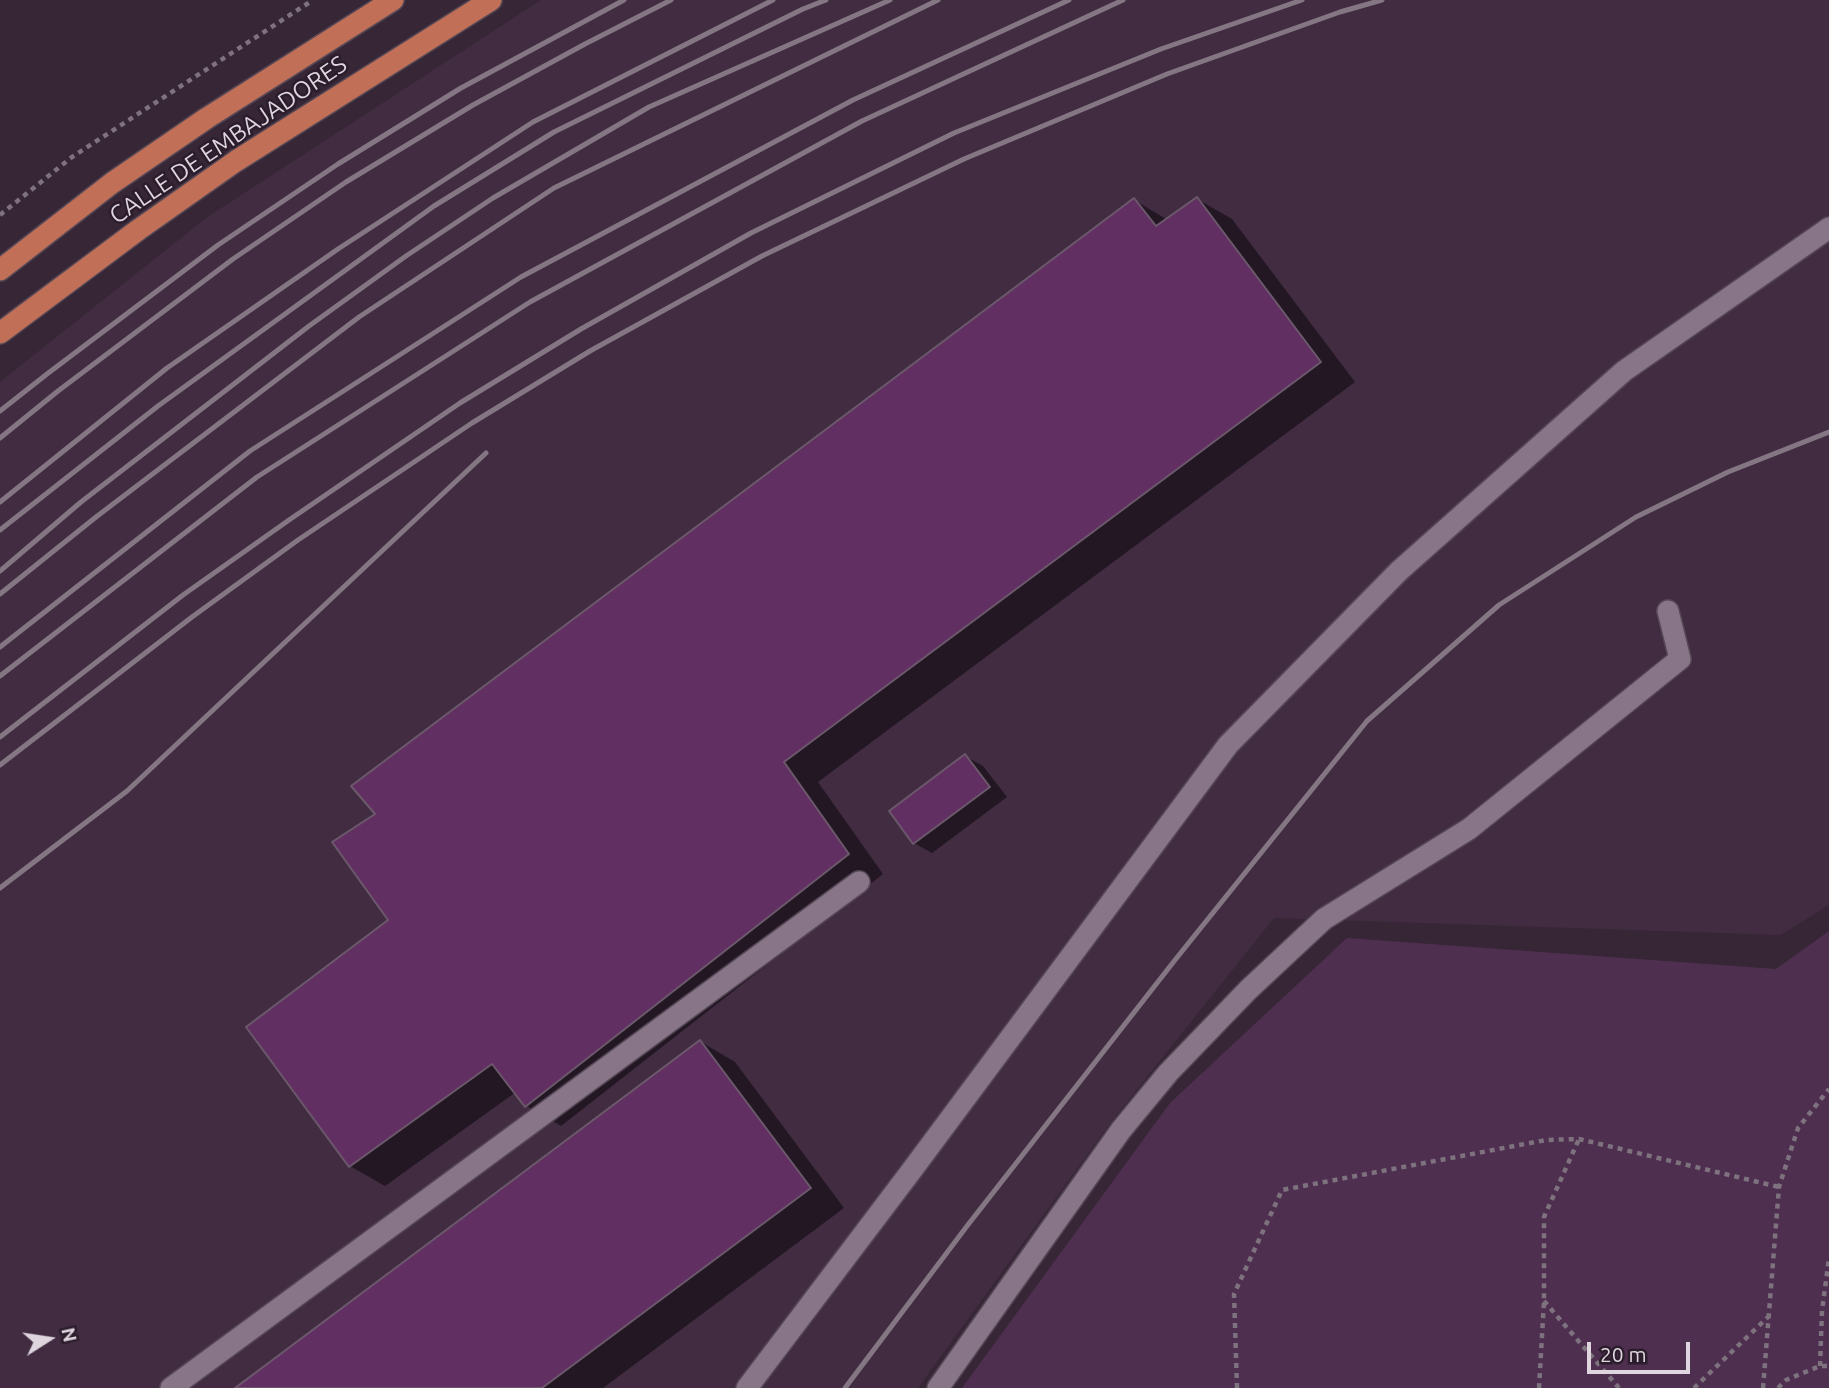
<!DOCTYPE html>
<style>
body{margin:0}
#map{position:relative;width:1829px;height:1388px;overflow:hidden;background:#372736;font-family:Ubuntu,sans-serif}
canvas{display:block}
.north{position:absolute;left:14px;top:1304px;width:70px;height:70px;-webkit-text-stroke:5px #2c1d2c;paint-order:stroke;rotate:78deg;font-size:19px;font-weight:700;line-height:28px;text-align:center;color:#dfd5df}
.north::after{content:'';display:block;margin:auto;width:24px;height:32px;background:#dfd5df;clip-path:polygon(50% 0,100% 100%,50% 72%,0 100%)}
.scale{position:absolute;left:1587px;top:1342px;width:103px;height:32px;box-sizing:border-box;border:4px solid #dfd5df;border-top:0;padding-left:9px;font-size:21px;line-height:24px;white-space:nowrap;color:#dfd5df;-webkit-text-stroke:5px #2c1d2c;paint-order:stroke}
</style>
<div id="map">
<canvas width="1829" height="1388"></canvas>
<div class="north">N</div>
<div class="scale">20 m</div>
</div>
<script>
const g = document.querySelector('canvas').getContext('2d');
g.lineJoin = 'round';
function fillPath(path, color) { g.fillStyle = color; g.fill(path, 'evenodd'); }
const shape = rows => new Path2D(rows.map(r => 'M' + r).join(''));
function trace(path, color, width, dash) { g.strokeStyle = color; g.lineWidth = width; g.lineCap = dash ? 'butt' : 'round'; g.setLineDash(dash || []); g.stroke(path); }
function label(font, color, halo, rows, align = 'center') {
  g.font = font + ' Ubuntu,sans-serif'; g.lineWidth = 5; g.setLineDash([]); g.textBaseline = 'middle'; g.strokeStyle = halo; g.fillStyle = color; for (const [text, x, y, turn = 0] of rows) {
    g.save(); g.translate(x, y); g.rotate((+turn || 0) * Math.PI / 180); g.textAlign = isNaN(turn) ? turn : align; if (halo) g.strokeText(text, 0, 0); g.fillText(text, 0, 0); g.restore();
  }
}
const built = shape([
 [541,0,1829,0,1829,905,1781,935,1274,918,1111,1122,918,1388,0,1388,0,382,206,218]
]);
const green = shape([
 [1829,931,1829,1388,962,1388,1170,1103,1347,938,1776,969]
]);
const shadow = shape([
 [1197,199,1232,219,1355,382,818,782,883,874,561,1126,527,1106,516,1092,385,1186,350,1166,391,920,378,814,1134,200,1168,220],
 [965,756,983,766,1007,797,932,853,914,843,891,812],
 [701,1042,735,1062,844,1208,603,1388,238,1388]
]);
const building = shape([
 [1197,197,1321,362,784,762,849,854,525,1107,492,1064,349,1167,246,1027,388,920,332,842,375,814,351,786,1134,198,1156,226,1197,197],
 [965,754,990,787,913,844,889,811,965,754],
 [700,1040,811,1188,542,1388,235,1388,700,1040]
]);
const path = shape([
 [0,215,72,157,313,0],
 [1544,1301,1619,1388],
 [1820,1366,1822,1311,1829,1258],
 [1237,1388,1234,1294,1282,1190,1546,1140,1579,1139,1779,1187],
 [1539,1388,1544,1301,1544,1217,1579,1139],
 [1694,1388,1768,1317],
 [1763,1388,1779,1187,1798,1128,1829,1089],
 [1778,1388,1786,1380,1820,1366,1829,1366]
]);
const minor = shape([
 [171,1388,859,882],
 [747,1388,912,1170,1228,745,1399,571,1624,371,1829,228],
 [938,1388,1121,1130,1168,1073,1248,990,1324,919,1469,829,1680,659,1668,611]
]);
const major = shape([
 [0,270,112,183,207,118,393,0],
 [0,333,138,230,236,161,491,0]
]);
const rail = shape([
 [0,411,47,374,218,245,338,164,461,88,624,0],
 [0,438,58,391,233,259,346,182,473,105,585,44,671,0],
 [0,502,167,368,338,249,533,122,773,0],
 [0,530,158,406,434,206,554,132,803,9,826,0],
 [0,571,81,502,309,326,406,256,493,198,649,107,890,0],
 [0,594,96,517,359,317,554,188,938,0],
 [0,647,250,451,521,277,853,100,1069,0],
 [0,676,257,477,530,302,862,121,1123,0],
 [0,737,183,595,289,520,460,403,581,329,751,233,954,133,1161,49,1302,0],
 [0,765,192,617,298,540,472,423,590,351,762,256,964,159,1167,74,1340,12,1382,0],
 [0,888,127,791,486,453],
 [845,1388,967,1226,1175,960,1367,721,1499,605,1636,517,1728,472,1829,432]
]);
const streetNames = [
 ["CALLE DE EMBAJADORES",228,140,-34]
];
fillPath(built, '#412c41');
fillPath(green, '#4f2f50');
fillPath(shadow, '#0007');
fillPath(building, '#622f63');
trace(building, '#6b596b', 2);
trace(minor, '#544654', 24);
trace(major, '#544654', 24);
trace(path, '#7f727f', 4.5, [5, 5]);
trace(minor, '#887588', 21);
trace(major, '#c17057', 21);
trace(rail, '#847783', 5);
label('24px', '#dfd5df', '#2c1d2c', streetNames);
</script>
